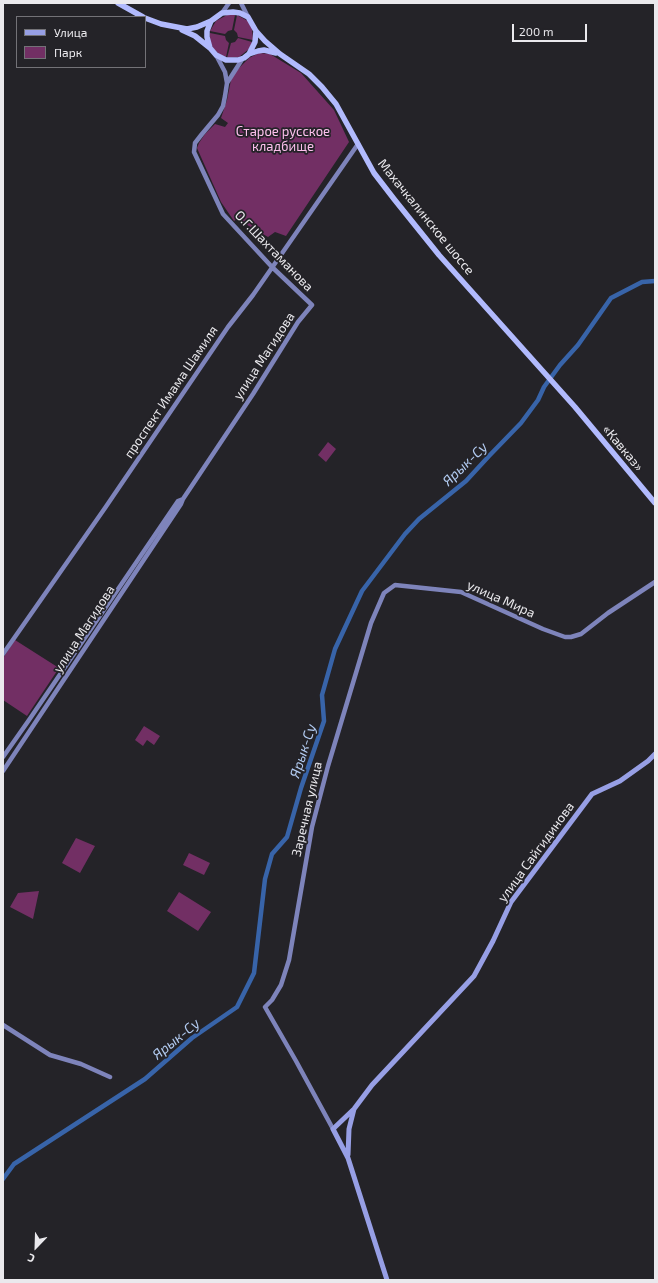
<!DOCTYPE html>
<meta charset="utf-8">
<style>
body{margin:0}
#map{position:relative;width:658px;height:1283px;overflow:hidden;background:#242328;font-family:"Exo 2",sans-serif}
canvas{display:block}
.frame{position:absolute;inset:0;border:4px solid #eae9ed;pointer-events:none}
.legend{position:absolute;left:16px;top:16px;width:130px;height:52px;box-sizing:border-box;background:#242328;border:1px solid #737277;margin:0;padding:5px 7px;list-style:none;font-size:12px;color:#eae9ed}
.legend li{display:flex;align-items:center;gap:8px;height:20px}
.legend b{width:20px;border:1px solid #737277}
.north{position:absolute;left:16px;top:1227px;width:40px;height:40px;-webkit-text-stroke:3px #242328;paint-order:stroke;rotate:203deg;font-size:11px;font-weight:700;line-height:16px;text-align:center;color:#eae9ed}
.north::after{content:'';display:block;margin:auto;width:14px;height:18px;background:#eae9ed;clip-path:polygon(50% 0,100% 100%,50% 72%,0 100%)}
.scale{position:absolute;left:512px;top:24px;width:75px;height:18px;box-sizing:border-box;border:2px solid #eae9ed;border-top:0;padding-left:5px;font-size:12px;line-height:14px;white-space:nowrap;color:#eae9ed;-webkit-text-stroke:3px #242328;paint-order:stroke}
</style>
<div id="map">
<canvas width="658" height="1283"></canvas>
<div class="frame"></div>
<ul class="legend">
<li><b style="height:5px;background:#979fe5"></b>Улица</li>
<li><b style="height:11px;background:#722f64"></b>Парк</li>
</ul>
<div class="north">С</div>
<div class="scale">200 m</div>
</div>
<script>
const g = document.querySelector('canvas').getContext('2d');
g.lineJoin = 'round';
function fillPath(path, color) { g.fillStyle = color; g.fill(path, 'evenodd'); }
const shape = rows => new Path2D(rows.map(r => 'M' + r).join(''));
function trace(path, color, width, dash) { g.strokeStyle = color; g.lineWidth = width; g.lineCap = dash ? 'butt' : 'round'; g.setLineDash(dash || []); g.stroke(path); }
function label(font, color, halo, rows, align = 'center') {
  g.font = font + ' "Exo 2",sans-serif'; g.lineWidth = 3.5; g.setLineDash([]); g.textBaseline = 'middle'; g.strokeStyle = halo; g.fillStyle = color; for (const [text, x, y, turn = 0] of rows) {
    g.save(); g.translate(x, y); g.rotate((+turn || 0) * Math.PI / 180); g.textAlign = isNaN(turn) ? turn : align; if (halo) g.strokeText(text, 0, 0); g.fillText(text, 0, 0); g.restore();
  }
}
const green = shape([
 [227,15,235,15,232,30,228,31,225,34,210,31,216,21],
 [237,15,248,21,252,28,253,40,238,37,237,33,234,30],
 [210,33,225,36,226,40,229,43,226,57,219,54,213,48,210,41],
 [238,38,252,42,249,49,239,57,227,58,231,43,235,42],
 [259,53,270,54,301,73,334,110,349,142,286,236,275,232,268,237,237,219,234,221,221,202,197,148,199,143,205,134,215,124,225,127,228,123,221,118,227,100,231,80,235,72,249,58],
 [328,442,336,449,326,462,318,455],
 [15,640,59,668,27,716,3,700,3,658],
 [144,726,160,736,154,745,147,740,143,746,135,740],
 [76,838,95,846,80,873,62,863],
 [189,853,210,863,204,875,183,865],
 [39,891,33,919,10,907,18,893],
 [179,892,211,912,198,931,167,911]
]);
const river = shape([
 [3,1179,14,1164,145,1079,192,1038,237,1007,254,973,265,879,272,854,287,837,301,788,324,721,322,695,335,649,362,591,405,534,419,519,466,481,489,456,521,423,538,400,544,387,560,365,578,345,611,298,642,282,655,281]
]);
const secondary = shape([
 [241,3,248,17],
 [222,13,229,3],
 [227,83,243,58],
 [3,654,105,508,228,327,253,295,358,144],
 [3,757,29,720,178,501,183,499],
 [3,771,181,504,183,499,253,394,298,322,312,305,272,267,223,214,194,152,195,143,202,134,218,115,223,106,225,96,227,83,225,72,216,55],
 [3,1025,50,1055,81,1064,110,1077],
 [333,1129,296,1061,265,1007,272,1000,281,985,289,960,312,827,328,766,371,623,384,593,395,585,461,592,543,629,565,637,571,637,581,634,608,613,655,582]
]);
const primary = shape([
 [348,1155,349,1129,354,1109],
 [387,1280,348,1158,333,1129,354,1109,372,1085,474,976,493,941,511,902,592,794,620,781,648,761,655,754]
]);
const highway = shape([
 [118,3,143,17],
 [145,18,161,24,187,29,197,27,211,21,222,13,233,12,240,13,248,17,256,31,265,41,280,54,309,74,322,87,336,104,374,173,394,199,439,255,575,407,655,503],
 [182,30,195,36,210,48,216,55,226,60,238,60,244,58,249,54,258,51,264,50,276,53],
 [210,48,207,37,207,31,211,21],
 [249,54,255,42,256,31]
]);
const parkNames = [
 ["Старое русское",283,132],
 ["кладбище",283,147]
];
const streetNames = [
 ["Махачкалинское шоссе",426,217,51],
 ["О.Г.Шахтаманова",274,251,46],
 ["улица Магидова",264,356,-57],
 ["проспект Имама Шамиля",171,392,-56],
 ["«Кавказ»",623,448,50],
 ["улица Мира",501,599,24],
 ["улица Магидова",84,629,-57],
 ["Заречная улица",307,809,-77],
 ["улица Сайгидинова",536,852,-54]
];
const waterNames = [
 ["Ярык-Су",465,464,-44],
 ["Ярык-Су",303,751,-72],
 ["Ярык-Су",176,1039,-39]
];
fillPath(green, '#722f64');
trace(river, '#3864a9', 4.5);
trace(secondary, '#7e84bb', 4.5);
trace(primary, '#979fe5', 5);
trace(highway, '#b1bafd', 5.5);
label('13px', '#fec1ee', '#242328', parkNames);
label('13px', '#eae9ed', '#242328', streetNames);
label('italic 14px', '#b2cbf1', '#242328', waterNames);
</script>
